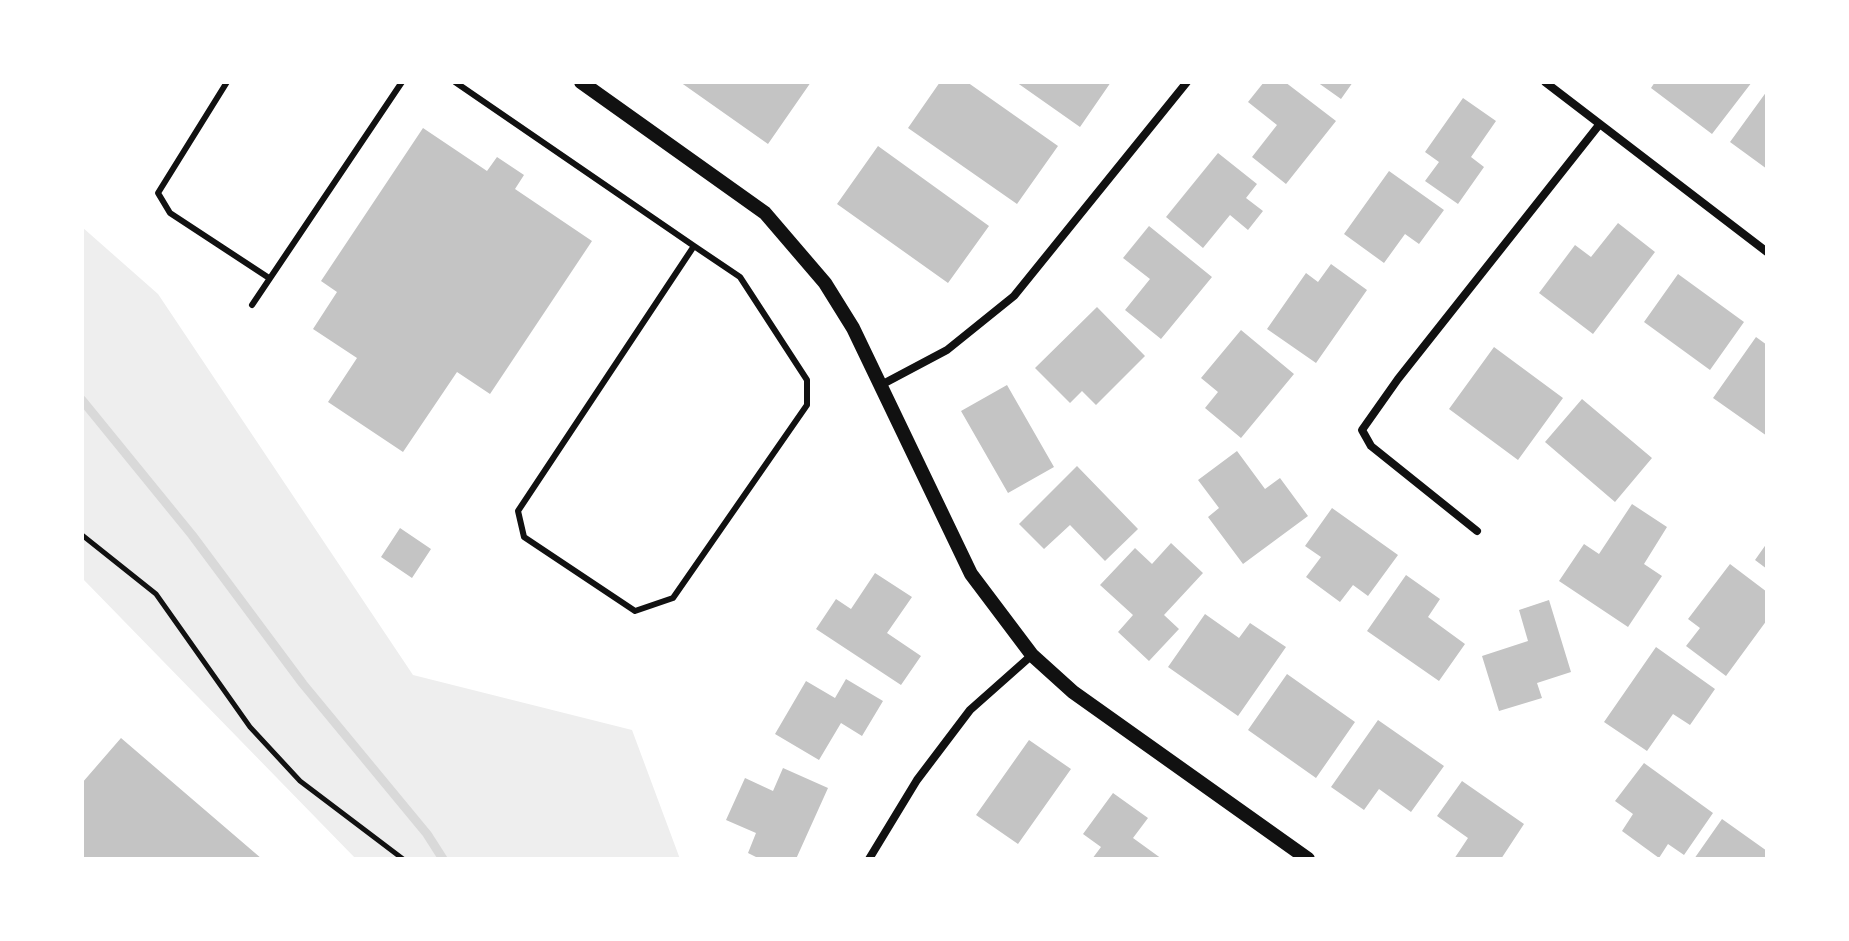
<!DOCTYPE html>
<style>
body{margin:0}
#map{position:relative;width:1849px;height:941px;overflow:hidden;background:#fff;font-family:Merriweather,serif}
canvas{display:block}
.frame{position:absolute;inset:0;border:84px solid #fff;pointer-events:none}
</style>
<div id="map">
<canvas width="1849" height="941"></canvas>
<div class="frame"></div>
</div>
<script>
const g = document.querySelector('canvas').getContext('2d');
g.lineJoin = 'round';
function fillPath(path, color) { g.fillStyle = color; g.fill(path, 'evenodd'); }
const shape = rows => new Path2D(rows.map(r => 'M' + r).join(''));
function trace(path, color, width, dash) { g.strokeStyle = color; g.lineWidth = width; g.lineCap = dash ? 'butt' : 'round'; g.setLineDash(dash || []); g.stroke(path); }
const green = shape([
 [82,227,158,294,413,675,632,730,680,859,356,859,82,578]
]);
const stream = shape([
 [82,400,192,535,303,684,427,834,443,859]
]);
const building = shape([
 [680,82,811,82,768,144],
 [940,82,967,82,1058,146,1017,204,908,128],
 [1016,82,1111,82,1080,127],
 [1264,82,1285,82,1336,121,1286,184,1252,157,1277,125,1248,102],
 [1317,82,1353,82,1341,99],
 [1655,82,1752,82,1712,134,1651,88],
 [1767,91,1767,169,1730,142],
 [1463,98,1496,121,1471,157,1484,167,1458,204,1425,181,1439,162,1425,152],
 [423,128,487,171,497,157,524,175,515,189,592,241,490,394,457,372,403,452,328,402,357,358,313,329,337,292,321,281],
 [878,146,989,226,948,283,837,204],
 [1218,153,1257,184,1246,198,1263,211,1248,230,1230,215,1203,248,1166,217],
 [1389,171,1444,210,1419,244,1405,234,1384,263,1344,234],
 [1618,223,1655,252,1593,334,1539,293,1575,245,1591,257],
 [1149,226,1212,277,1161,339,1125,310,1150,279,1123,258],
 [1331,264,1367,290,1316,363,1267,329,1306,273,1318,282],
 [1678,274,1744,322,1710,370,1644,322],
 [1097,307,1145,356,1096,405,1082,391,1070,403,1035,368],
 [1241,330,1294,374,1241,438,1205,408,1218,392,1201,378],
 [1756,337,1767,345,1767,436,1713,398],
 [1494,347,1563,398,1518,460,1449,409],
 [1007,385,1054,467,1008,493,961,411],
 [1582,399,1652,458,1615,502,1545,442],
 [1237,451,1265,489,1280,478,1308,516,1243,564,1208,517,1219,508,1198,480],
 [1077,466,1138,529,1105,561,1070,525,1044,549,1019,524],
 [1632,504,1667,527,1644,564,1662,576,1628,627,1559,581,1584,544,1599,554],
 [1332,508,1398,555,1368,596,1353,585,1340,602,1306,577,1321,557,1305,546],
 [400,528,431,549,412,578,381,557],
 [1171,543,1203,573,1164,615,1179,629,1149,661,1118,632,1133,615,1100,585,1135,548,1152,564],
 [1767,543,1767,569,1755,560],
 [1730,564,1767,592,1767,620,1726,676,1686,646,1700,628,1688,619],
 [875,573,912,597,887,633,921,656,901,685,816,629,836,599,851,609],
 [1406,575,1440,599,1428,617,1465,644,1439,681,1367,631],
 [1549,600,1571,672,1537,683,1542,698,1499,711,1482,656,1528,641,1519,610],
 [1205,614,1239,638,1250,623,1286,647,1238,716,1168,667],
 [1656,647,1715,689,1690,725,1673,714,1647,751,1604,722],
 [1287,674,1355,722,1316,778,1248,730],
 [846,679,883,701,862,736,841,723,819,760,775,734,806,681,835,698],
 [1378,720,1444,766,1411,812,1379,789,1364,810,1331,787],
 [121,738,262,859,82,859,82,783],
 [1029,740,1071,769,1018,844,976,815],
 [1644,763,1713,813,1684,855,1668,844,1659,858,1622,831,1633,814,1615,801],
 [783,768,828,788,796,859,760,859,748,853,756,833,726,820,745,778,773,791],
 [1462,781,1524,824,1501,859,1454,859,1468,838,1437,816],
 [1113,793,1148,818,1133,838,1162,859,1092,859,1101,847,1083,834],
 [1722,819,1767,851,1767,859,1694,859]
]);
const path = shape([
 [82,535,156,594,250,727,300,781,403,859]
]);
const service = shape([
 [227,82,158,193,170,213,269,278],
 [455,82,694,246,740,277,807,380,807,405,673,598,635,611,524,537,518,511,694,246],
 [252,305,402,82]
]);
const minor = shape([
 [1545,82,1767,252],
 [881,385,947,350,1014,296,1187,82],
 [1477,531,1371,446,1362,430,1398,379,1599,125],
 [869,859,917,780,970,710,1032,655]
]);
const tertiary = shape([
 [581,82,765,213,825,283,853,328,971,574,1032,655,1073,692,1308,859]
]);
fillPath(green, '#eee');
trace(stream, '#d9d9d9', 9);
fillPath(building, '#c4c4c4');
trace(path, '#111', 5);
trace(service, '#111', 6);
trace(minor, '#111', 8);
trace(tertiary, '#111', 14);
</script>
